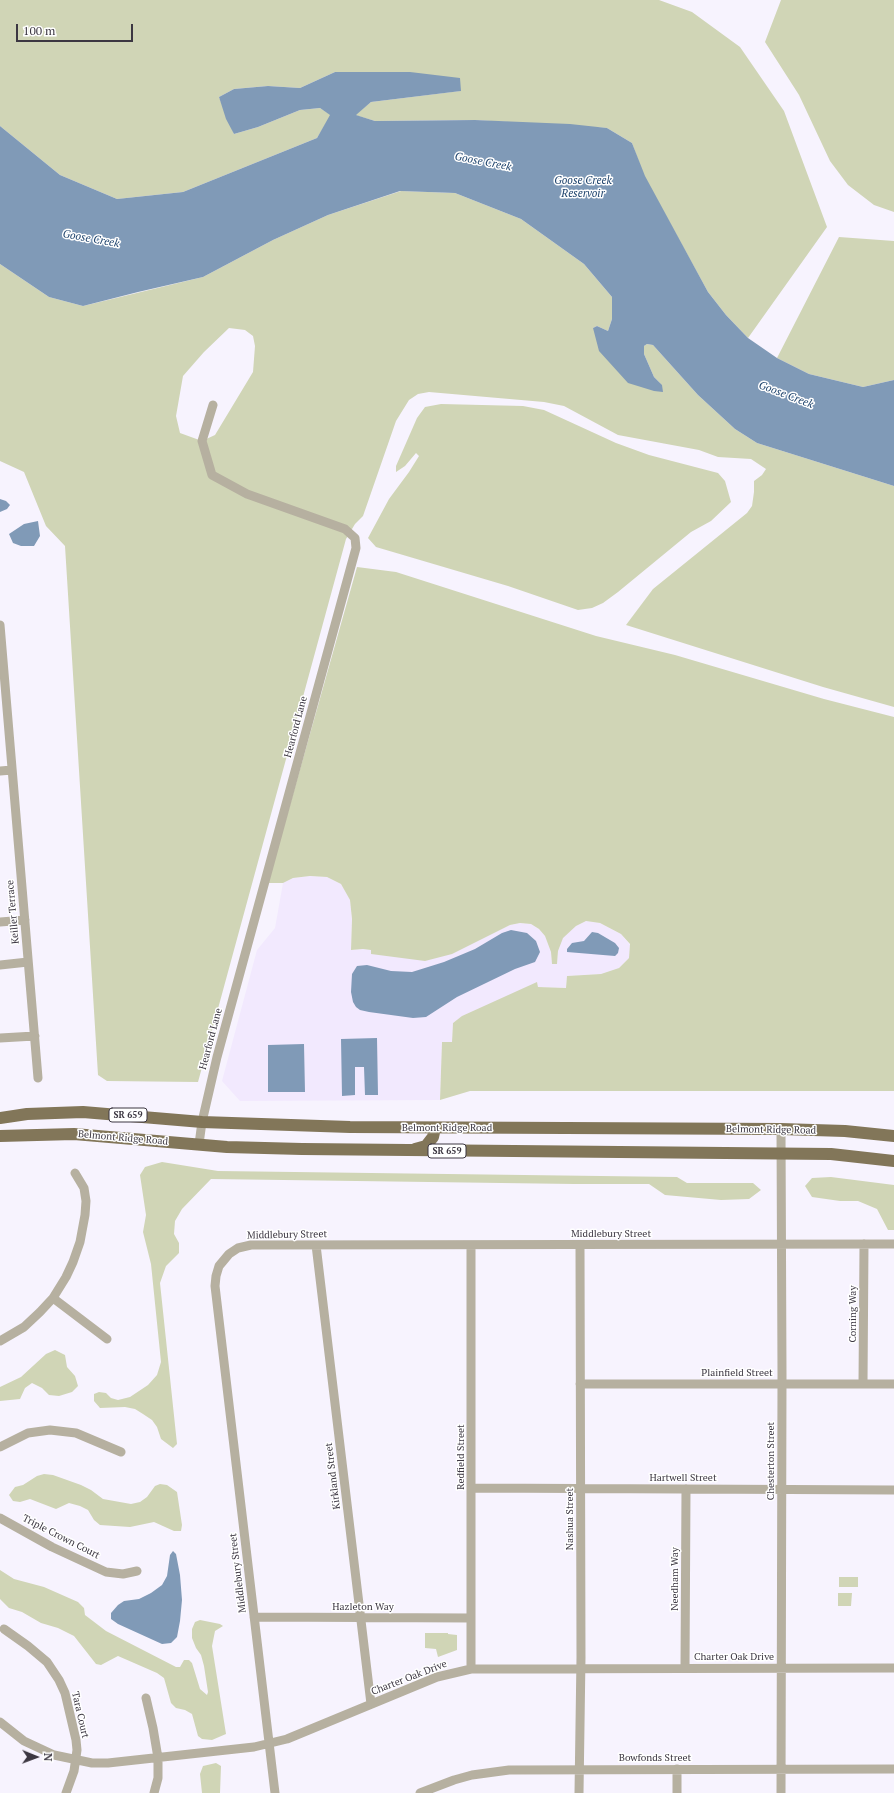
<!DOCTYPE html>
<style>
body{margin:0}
#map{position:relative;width:894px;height:1793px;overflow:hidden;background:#f7f3fe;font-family:"PT Serif",serif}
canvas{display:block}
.north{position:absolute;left:16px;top:1737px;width:40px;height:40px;-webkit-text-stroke:3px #fff;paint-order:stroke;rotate:91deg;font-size:11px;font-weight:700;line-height:16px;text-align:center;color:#3c3742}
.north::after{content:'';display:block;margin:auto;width:14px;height:18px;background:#3c3742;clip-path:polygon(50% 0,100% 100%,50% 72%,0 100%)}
.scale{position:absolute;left:16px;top:24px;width:117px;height:18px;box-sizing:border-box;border:2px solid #3c3742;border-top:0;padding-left:5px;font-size:12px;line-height:14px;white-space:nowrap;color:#3c3742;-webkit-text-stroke:3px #fff;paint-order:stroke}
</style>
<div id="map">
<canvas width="894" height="1793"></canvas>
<div class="north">N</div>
<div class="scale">100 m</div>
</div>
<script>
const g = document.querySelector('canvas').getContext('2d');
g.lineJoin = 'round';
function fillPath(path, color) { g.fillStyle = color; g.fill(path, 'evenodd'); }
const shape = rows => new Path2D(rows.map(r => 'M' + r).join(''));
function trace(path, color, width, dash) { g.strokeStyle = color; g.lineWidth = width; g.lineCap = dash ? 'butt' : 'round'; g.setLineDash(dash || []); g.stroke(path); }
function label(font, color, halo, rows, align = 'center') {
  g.font = font + ' "PT Serif",serif'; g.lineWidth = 3; g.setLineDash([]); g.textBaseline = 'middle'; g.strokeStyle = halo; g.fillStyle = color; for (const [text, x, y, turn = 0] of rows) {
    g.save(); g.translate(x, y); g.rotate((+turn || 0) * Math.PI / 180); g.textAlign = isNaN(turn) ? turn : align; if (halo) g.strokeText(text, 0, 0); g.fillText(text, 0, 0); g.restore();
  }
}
const built = shape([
 [310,876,327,877,341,884,350,900,352,919,351,950,363,949,371,950,371,954,491,933,510,925,520,923,531,924,539,929,545,936,551,952,552,964,557,964,558,951,562,938,576,926,586,921,600,923,621,934,630,945,629,958,619,968,601,974,567,976,566,988,538,987,537,983,463,1016,453,1023,452,1042,442,1042,440,1100,240,1101,222,1081,257,950,275,928,283,883,293,878]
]);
const green = shape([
 [0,0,659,0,692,12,740,47,784,111,827,227,748,338,726,315,708,292,644,176,632,143,607,128,475,120,375,121,355,115,371,102,460,91,335,72,300,88,268,86,234,89,219,97,234,134,258,127,300,110,320,108,331,115,317,138,183,192,117,199,60,175,0,126],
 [781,0,894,0,894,212,874,205,848,185,830,161,799,95,765,42],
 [401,191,455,193,521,219,584,264,612,297,612,319,608,331,597,326,593,328,662,385,654,377,644,354,644,346,647,344,653,345,698,395,735,429,757,443,894,486,894,707,823,687,626,625,653,589,747,513,752,506,754,492,754,481,762,475,766,469,751,459,718,457,699,450,618,435,564,406,544,402,429,392,418,394,409,400,396,421,363,516,355,524,346,539,198,1082,107,1081,98,1075,65,546,46,526,24,472,0,461,0,264,49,297,83,306,203,277,273,240,328,215],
 [229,328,245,330,253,336,255,346,253,372,215,435,202,441,180,433,176,416,183,376,204,352],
 [839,237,894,241,894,380,863,387,809,374,777,358],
 [441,404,523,406,544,410,616,443,649,455,718,473,725,481,731,502,711,521,691,532,618,592,603,603,592,608,578,610,508,586,376,547,368,538,389,499,409,472,419,456,416,453,405,466,396,472,396,466,417,418,425,407],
 [357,567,396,572,596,636,675,655,824,699,894,717,894,1091,470,1091,440,1100,442,1042,452,1042,453,1023,462,1016,537,982,538,987,566,988,567,976,601,974,619,968,629,958,630,944,621,934,600,923,586,921,576,926,563,938,558,951,557,964,552,964,551,952,545,936,539,929,531,924,520,923,510,925,452,954,425,961,371,954,371,950,363,949,351,950,352,919,350,900,341,884,327,877,310,876,293,878,283,883,268,883],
 [162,1162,218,1171,677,1177,687,1183,753,1183,761,1190,749,1199,721,1200,665,1195,649,1184,574,1184,211,1179,182,1209,175,1221,174,1234,179,1243,179,1253,166,1266,160,1283,177,1444,173,1448,161,1439,157,1427,152,1420,143,1414,135,1409,125,1407,100,1408,94,1401,94,1394,99,1392,106,1393,111,1398,118,1400,130,1397,148,1385,157,1375,161,1362,151,1264,143,1232,146,1215,140,1175,145,1167],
 [831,1177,894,1185,894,1230,888,1230,877,1209,858,1201,840,1201,812,1197,805,1186,812,1178],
 [55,1350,65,1355,67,1367,75,1376,78,1386,72,1392,59,1396,49,1395,42,1388,32,1383,25,1388,20,1399,0,1401,0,1387,21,1377,46,1354],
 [44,1474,53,1475,81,1485,91,1490,103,1499,131,1504,140,1502,147,1497,155,1486,160,1484,167,1485,177,1492,182,1525,181,1531,174,1531,154,1522,130,1527,100,1525,94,1520,88,1510,80,1506,69,1503,56,1509,30,1499,20,1502,13,1501,9,1495,15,1487,23,1485,37,1476],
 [0,1570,14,1579,44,1587,78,1602,84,1608,85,1615,106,1631,176,1667,180,1667,184,1660,189,1660,192,1663,200,1689,207,1695,208,1692,204,1666,201,1655,196,1648,192,1638,192,1629,195,1622,200,1620,220,1624,223,1626,215,1631,212,1646,226,1734,212,1740,202,1739,198,1736,192,1714,185,1710,176,1708,171,1703,164,1678,157,1673,118,1656,101,1665,96,1664,74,1636,58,1628,41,1623,22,1612,9,1608,0,1599],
 [839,1577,858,1577,858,1587,839,1587],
 [838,1593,852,1593,851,1606,838,1606],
 [425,1633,448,1633,448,1634,457,1635,457,1650,438,1657,436,1649,425,1648],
 [216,1763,221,1766,220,1793,202,1793,200,1774,203,1766]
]);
const water = shape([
 [335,72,410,72,460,78,461,91,371,102,356,115,375,121,475,120,570,124,607,128,632,143,645,176,708,292,726,315,748,338,777,358,809,374,863,387,894,380,894,486,757,443,735,429,698,395,653,345,647,344,644,346,644,354,654,377,662,385,663,392,654,391,628,383,599,351,593,328,597,326,608,331,612,319,612,297,584,264,521,219,455,193,400,191,328,215,273,240,203,277,138,292,83,306,49,297,0,264,0,126,60,175,117,199,183,192,317,138,330,115,320,108,300,110,258,127,234,134,226,119,219,97,234,89,268,86,300,88],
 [0,499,6,501,10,505,7,509,0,512],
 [38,521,40,536,34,546,21,546,13,543,9,534,24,524],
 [511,930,527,933,536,941,540,952,535,962,515,969,457,997,426,1017,413,1018,369,1012,360,1010,356,1007,353,1002,351,992,352,974,357,966,367,965,391,971,412,972,444,962,475,949,502,933],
 [592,932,598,933,615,943,619,948,618,953,615,956,567,952,567,949,572,943,584,941],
 [377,1038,378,1095,365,1095,364,1067,355,1067,355,1095,342,1096,341,1039],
 [304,1044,305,1092,268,1092,268,1045],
 [173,1551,176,1554,180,1575,182,1600,180,1621,177,1637,171,1643,162,1644,118,1624,111,1619,111,1613,118,1605,124,1601,139,1599,151,1593,162,1585,167,1576,170,1555]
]);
const street = shape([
 [0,625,38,1078],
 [0,771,12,770],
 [0,922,25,920],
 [0,965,28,962],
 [0,1038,35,1036],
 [199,1144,202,1122,217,1057,356,548,355,538,345,529,247,494,212,475,202,441,213,405],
 [316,1245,371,1704],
 [471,1245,471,1669],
 [53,1298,107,1339],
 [0,1341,24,1327,40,1312,53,1298,66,1277,73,1262,80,1242,85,1215,86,1201,84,1188,75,1173],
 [580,1384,894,1384],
 [863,1384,864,1244],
 [0,1447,28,1433,50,1430,76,1433,121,1452],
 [472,1488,894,1490],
 [0,1518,52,1547,106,1572,123,1574,137,1571],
 [254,1617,471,1618],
 [4,1629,28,1646,47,1662,59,1680,65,1693,76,1740,77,1750,74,1771,66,1793],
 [685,1668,686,1489],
 [146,1698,153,1728,158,1758,158,1778,154,1793],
 [0,1722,24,1741,54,1755,92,1763,108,1763,254,1747,287,1739,437,1677,471,1669,894,1668],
 [275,1793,215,1286,216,1276,219,1266,229,1254,238,1248,251,1245,894,1244],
 [420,1793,454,1780,472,1775,509,1770,894,1769],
 [579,1793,581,1657,580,1246],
 [677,1793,677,1769],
 [781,1793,782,1375,781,1129]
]);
const primary = shape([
 [0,1118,27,1114,83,1112,202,1122,350,1127,781,1129,845,1131,894,1136],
 [0,1136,74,1134,227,1147,302,1149,831,1154,894,1161],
 [415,1149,426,1146,433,1137,435,1128]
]);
const shields = [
 [128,1115,38],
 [447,1151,38]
];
const shieldNames = [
 ["SR 659",128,1115],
 ["SR 659",447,1151]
];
const streetNames = [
 ["Hearford Lane",296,727,-75],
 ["Keiller Terrace",13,912,-95],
 ["Hearford Lane",211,1039,-75],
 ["Belmont Ridge Road",447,1128],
 ["Belmont Ridge Road",771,1130,1],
 ["Belmont Ridge Road",123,1138,5],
 ["Middlebury Street",611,1234],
 ["Middlebury Street",287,1235,-1],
 ["Corning Way",853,1314,-90],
 ["Plainfield Street",737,1373],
 ["Redfield Street",461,1457,-90],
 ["Chesterton Street",771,1461,-90],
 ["Kirkland Street",333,1476,-97],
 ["Hartwell Street",683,1478],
 ["Nashua Street",570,1519,-90],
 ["Triple Crown Court",61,1537,27],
 ["Middlebury Street",238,1573,-97],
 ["Needham Way",675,1579,-90],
 ["Hazleton Way",363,1607],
 ["Charter Oak Drive",734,1657],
 ["Charter Oak Drive",409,1678,-21],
 ["Tara Court",80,1715,77],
 ["Bowfonds Street",655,1758]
];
const waterNames = [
 ["Goose Creek",483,162,11],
 ["Goose Creek",583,181],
 ["Reservoir",583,194],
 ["Goose Creek",91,239,10],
 ["Goose Creek",786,395,21]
];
fillPath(built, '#f2e9fe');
fillPath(green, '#d0d5b6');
fillPath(water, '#809ab7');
trace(street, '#b6b0a0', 9);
trace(primary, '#827659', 12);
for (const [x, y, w] of shields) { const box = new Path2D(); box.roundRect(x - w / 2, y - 7, w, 14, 3); g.fillStyle = '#fff'; g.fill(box); trace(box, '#3c3742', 1); }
label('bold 9px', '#3c3742', null, shieldNames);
label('10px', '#3c3742', '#fff', streetNames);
label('italic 11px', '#20456e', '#fff', waterNames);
</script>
